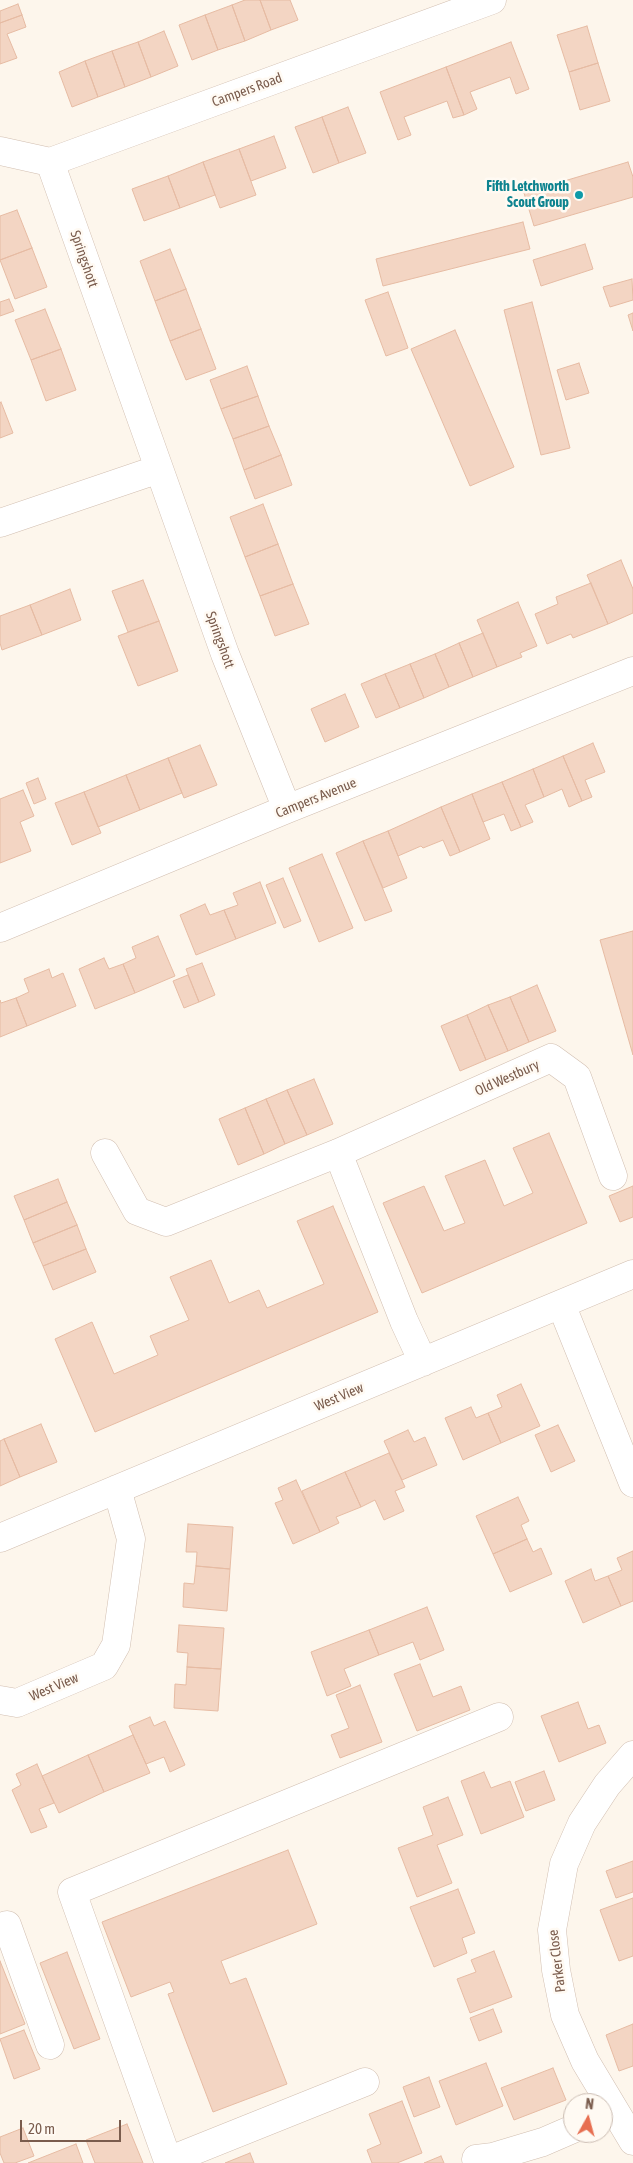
<!DOCTYPE html>
<style>
body{margin:0}
#map{position:relative;width:633px;height:2163px;overflow:hidden;background:#fdf6ec;font-family:"Asap Condensed",sans-serif}
canvas{display:block}
.north{position:absolute;left:563px;top:2093px;width:50px;height:50px;box-sizing:border-box;background:#fffaf3;border:1px solid #cabbb1;border-radius:50%;rotate:7deg;font-size:14px;font-weight:700;line-height:20px;text-align:center;color:#7a5c4d}
.north::after{content:'';display:block;margin:auto;width:18px;height:22px;background:#e76f51;clip-path:polygon(50% 0,100% 100%,50% 72%,0 100%)}
.scale{position:absolute;left:20px;top:2120px;width:101px;height:22px;box-sizing:border-box;border:2px solid #7a5c4d;border-top:0;padding-left:6px;font-size:15px;line-height:18px;white-space:nowrap;color:#7a5c4d;-webkit-text-stroke:4px #fffaf3;paint-order:stroke}
</style>
<div id="map">
<canvas width="633" height="2163"></canvas>
<div class="north">N</div>
<div class="scale">20 m</div>
</div>
<script>
const g = document.querySelector('canvas').getContext('2d');
g.lineJoin = 'round';
function fillPath(path, color) { g.fillStyle = color; g.fill(path, 'evenodd'); }
const shape = rows => new Path2D(rows.map(r => 'M' + r).join(''));
function trace(path, color, width, dash) { g.strokeStyle = color; g.lineWidth = width; g.lineCap = dash ? 'butt' : 'round'; g.setLineDash(dash || []); g.stroke(path); }
function label(font, color, halo, rows, align = 'center') {
  g.font = font + ' "Asap Condensed",sans-serif'; g.lineWidth = 5; g.setLineDash([]); g.textBaseline = 'middle'; g.strokeStyle = halo; g.fillStyle = color; for (const [text, x, y, turn = 0] of rows) {
    g.save(); g.translate(x, y); g.rotate((+turn || 0) * Math.PI / 180); g.textAlign = isNaN(turn) ? turn : align; if (halo) g.strokeText(text, 0, 0); g.fillText(text, 0, 0); g.restore();
  }
}
const building = shape([
 [245,0,260,0,271,30,245,41,232,5,245,0],
 [260,0,290,0,298,20,271,30,260,0],
 [18,4,22,15,0,23,0,11,18,4],
 [232,5,245,41,218,50,205,15,232,5],
 [22,15,26,27,7,34,17,58,0,64,0,23,22,15],
 [205,15,218,50,192,60,179,25,205,15],
 [587,26,598,63,569,72,557,35,587,26],
 [164,31,178,66,151,77,138,42,164,31],
 [138,42,151,77,125,87,112,51,138,42],
 [511,42,529,89,516,94,510,77,470,92,477,109,464,115,446,67,511,42],
 [112,51,125,87,98,97,85,61,112,51],
 [85,61,98,97,72,107,59,72,85,61],
 [598,63,610,101,580,110,569,72,598,63],
 [446,67,464,115,453,118,447,101,404,117,411,135,398,140,380,92,446,67],
 [348,107,366,153,339,163,322,117,348,107],
 [322,117,339,163,313,173,295,127,322,117],
 [274,136,286,168,251,181,239,149,274,136],
 [239,149,256,195,220,208,203,162,239,149],
 [203,162,215,195,180,208,168,176,203,162],
 [628,162,633,177,633,197,534,226,524,193,628,162],
 [168,176,180,208,144,221,132,189,168,176],
 [17,210,32,248,0,260,0,216,17,210],
 [523,222,530,249,383,286,376,259,523,222],
 [585,244,593,269,541,286,533,260,585,244],
 [32,248,47,287,15,299,0,260,32,248],
 [170,249,186,289,155,301,140,261,170,249],
 [632,279,633,300,610,307,603,287,632,279],
 [186,289,201,329,170,341,155,301,186,289],
 [388,292,408,348,386,356,365,300,388,292],
 [9,299,14,311,0,316,0,302,9,299],
 [532,302,570,448,541,455,504,310,532,302],
 [45,309,61,349,31,360,15,320,45,309],
 [633,313,633,331,628,315,633,313],
 [201,329,216,369,186,380,170,341,201,329],
 [455,330,514,467,470,486,411,349,455,330],
 [61,349,76,390,46,401,31,360,61,349],
 [579,363,589,393,566,400,557,370,579,363],
 [247,366,258,396,221,409,210,380,247,366],
 [258,396,269,426,233,439,221,409,258,396],
 [1,402,13,433,0,438,0,403,1,402],
 [269,426,281,455,244,470,233,439,269,426],
 [281,455,292,485,255,499,244,470,281,455],
 [263,504,278,544,245,557,230,517,263,504],
 [278,544,293,584,260,596,245,557,278,544],
 [621,560,633,589,633,613,608,624,587,575,621,560],
 [143,580,159,621,128,632,112,591,143,580],
 [591,583,608,624,573,638,571,634,547,644,535,614,558,604,556,597,591,583],
 [293,584,309,624,275,636,260,596,293,584],
 [70,589,81,620,42,635,30,605,70,589],
 [518,602,537,646,520,653,522,657,497,667,477,620,518,602],
 [30,605,42,635,2,650,0,643,0,616,30,605],
 [159,621,178,671,138,686,118,636,159,621],
 [483,633,497,667,473,677,459,643,483,633],
 [459,643,473,677,449,687,435,654,459,643],
 [435,654,449,687,424,698,410,664,435,654],
 [410,664,424,698,400,708,385,674,410,664],
 [385,674,400,708,376,718,361,684,385,674],
 [345,694,359,727,325,742,311,709,345,694],
 [593,743,605,772,585,780,592,797,582,801,563,756,593,743],
 [200,745,217,785,184,798,168,758,200,745],
 [563,756,582,801,569,807,562,789,544,797,533,769,563,756],
 [168,758,182,793,140,810,126,775,168,758],
 [533,769,544,797,525,805,533,822,521,827,502,782,533,769],
 [126,775,140,810,98,827,84,792,126,775],
 [38,778,46,799,34,804,26,783,38,778],
 [502,782,521,827,511,831,504,814,483,822,472,794,502,782],
 [23,790,34,816,20,822,31,851,0,863,0,799,23,790],
 [84,792,101,833,72,845,55,803,84,792],
 [472,794,490,839,460,852,441,807,472,794],
 [441,807,460,852,450,856,443,840,423,848,421,846,398,856,388,831,441,807],
 [388,831,407,878,383,888,363,841,388,831],
 [363,841,392,911,365,921,336,853,363,841],
 [322,854,353,928,319,942,289,868,322,854],
 [283,878,301,921,284,928,266,885,283,878],
 [260,882,276,923,236,939,224,910,238,905,233,893,260,882],
 [205,904,210,915,224,910,236,939,196,955,180,915,205,904],
 [633,931,633,1055,600,940,633,931],
 [158,936,175,976,135,993,123,964,136,958,132,947,158,936],
 [104,958,109,969,123,964,135,993,95,1009,79,969,104,958],
 [202,963,215,995,199,1002,186,969,202,963],
 [49,969,52,978,63,973,76,1006,27,1026,16,998,29,992,24,979,49,969],
 [188,975,199,1002,184,1008,173,981,188,975],
 [537,985,556,1031,529,1042,510,997,537,985],
 [510,997,529,1042,508,1051,488,1005,510,997],
 [16,998,27,1026,0,1037,0,1000,1,1003,16,998],
 [488,1005,508,1051,486,1060,467,1015,488,1005],
 [467,1015,486,1060,460,1071,441,1026,467,1015],
 [314,1079,333,1124,307,1135,287,1090,314,1079],
 [287,1090,307,1135,285,1144,266,1099,287,1090],
 [266,1099,285,1144,264,1154,245,1108,266,1099],
 [245,1108,264,1154,238,1165,219,1119,245,1108],
 [549,1133,587,1223,422,1293,383,1203,424,1186,444,1231,465,1223,445,1176,485,1160,504,1206,533,1193,513,1148,549,1133],
 [58,1179,67,1202,24,1220,14,1196,58,1179],
 [633,1186,633,1217,620,1222,609,1196,633,1186],
 [67,1202,77,1225,33,1243,24,1220,67,1202],
 [333,1206,378,1312,95,1432,55,1339,92,1322,114,1374,158,1355,150,1336,189,1320,170,1277,211,1260,229,1303,259,1290,267,1308,324,1284,297,1221,333,1206],
 [77,1225,86,1249,43,1266,33,1243,77,1225],
 [86,1249,96,1272,53,1290,43,1266,86,1249],
 [521,1384,540,1426,501,1443,488,1413,502,1407,497,1395,521,1384],
 [471,1407,476,1418,488,1413,501,1443,463,1460,445,1418,471,1407],
 [41,1424,57,1462,20,1477,4,1439,41,1424],
 [558,1425,575,1461,551,1472,535,1435,558,1425],
 [408,1430,414,1442,425,1437,437,1465,402,1480,384,1441,408,1430],
 [4,1439,20,1477,0,1486,0,1441,4,1439],
 [389,1453,405,1487,395,1491,404,1511,384,1520,375,1500,361,1507,345,1472,389,1453],
 [345,1472,361,1507,336,1517,339,1523,320,1532,302,1491,345,1472],
 [296,1480,320,1532,293,1544,275,1503,283,1500,278,1488,296,1480],
 [518,1497,529,1521,521,1525,527,1539,493,1554,476,1516,518,1497],
 [188,1524,233,1527,230,1569,196,1566,197,1552,186,1552,188,1524],
 [527,1539,533,1552,541,1548,552,1574,510,1592,493,1554,527,1539],
 [633,1551,633,1601,621,1606,608,1576,622,1570,617,1558,633,1551],
 [196,1566,230,1569,227,1611,183,1607,184,1583,194,1584,196,1566],
 [591,1569,595,1581,608,1576,621,1606,583,1623,565,1581,591,1569],
 [427,1607,444,1650,420,1660,413,1642,379,1655,369,1630,427,1607],
 [179,1625,224,1628,221,1669,187,1667,188,1653,177,1652,179,1625],
 [369,1630,379,1655,344,1669,351,1686,327,1696,311,1652,369,1630],
 [420,1664,433,1697,461,1686,470,1710,417,1731,394,1674,420,1664],
 [187,1667,221,1669,218,1711,174,1708,175,1684,186,1685,187,1667],
 [360,1685,382,1742,340,1758,331,1735,349,1728,336,1695,360,1685],
 [578,1702,588,1729,599,1725,606,1743,559,1762,541,1716,578,1702],
 [150,1717,154,1726,165,1721,185,1765,170,1772,164,1757,146,1764,129,1726,150,1717],
 [133,1735,150,1773,104,1792,88,1755,133,1735],
 [88,1755,104,1792,59,1813,42,1776,88,1755],
 [37,1764,54,1803,39,1809,47,1827,31,1833,12,1790,21,1785,16,1774,37,1764],
 [544,1771,555,1800,526,1811,515,1782,544,1771],
 [484,1772,491,1788,510,1781,524,1817,481,1834,461,1781,484,1772],
 [448,1797,463,1835,437,1845,452,1883,417,1897,398,1848,433,1835,423,1807,448,1797],
 [288,1850,317,1924,221,1961,230,1984,246,1978,287,2084,213,2112,168,1994,174,1992,170,1982,131,1997,102,1922,288,1850],
 [633,1861,633,1892,616,1898,606,1871,633,1861],
 [458,1889,475,1933,462,1938,467,1953,434,1967,410,1907,458,1889],
 [633,1898,633,1956,619,1961,600,1910,633,1898],
 [494,1951,512,1997,470,2013,457,1979,476,1972,471,1960,494,1951],
 [67,1952,100,2039,74,2049,40,1963,67,1952],
 [0,1961,25,2024,0,2034,0,1961],
 [493,2009,502,2032,479,2041,470,2018,493,2009],
 [633,2024,633,2066,619,2071,606,2035,633,2024],
 [24,2030,40,2069,14,2079,0,2039,24,2030],
 [486,2063,503,2106,456,2125,439,2081,486,2063],
 [553,2068,566,2100,514,2120,501,2088,553,2068],
 [429,2077,440,2107,414,2117,403,2087,429,2077],
 [402,2101,422,2153,397,2163,372,2163,367,2150,381,2144,369,2114,402,2101],
 [127,2124,143,2163,95,2163,86,2140,127,2124],
 [23,2128,34,2156,15,2163,4,2163,0,2153,0,2137,23,2128],
 [76,2144,83,2163,28,2163,76,2144],
 [250,2153,254,2163,225,2163,250,2153],
 [441,2156,444,2163,424,2163,441,2156]
]);
const minor = shape([
 [0,151,50,162,492,0],
 [50,162,225,654,287,809],
 [0,523,159,469],
 [0,928,287,809,633,671],
 [105,1153,137,1211,166,1222,338,1153,551,1058,577,1077,613,1176],
 [338,1153,404,1321,423,1362],
 [561,1304,633,1483],
 [0,1538,633,1274],
 [0,1700,17,1703,104,1666,116,1645,131,1539,117,1489],
 [633,1755,607,1785,582,1823,564,1864,552,1930,556,1970,565,2015,585,2061,633,2141],
 [0,1927,7,1925,50,2045],
 [476,2159,493,2157,543,2142,573,2129],
 [168,2161,72,1892,499,1717],
 [168,2161,365,2082]
]);
const markers = [
 [579,195,5,"#0f9aa8"]
];
const streetNames = [
 ["Campers Road",247,90,-20],
 ["Springshott",84,259,71],
 ["Springshott",220,640,70],
 ["Campers Avenue",316,798,-22],
 ["Old Westbury",507,1078,-24],
 ["West View",339,1397,-23],
 ["West View",54,1687,-23],
 ["Parker Close",557,1961,-97]
];
const cultureNames = [
 ["Fifth Letchworth",569,187],
 ["Scout Group",569,203]
];
fillPath(building, '#f3d5c3');
trace(building, '#e6bba3', 1);
trace(minor, '#d1beb0', 29);
trace(minor, '#fff', 28);
for (const [x, y, r, color] of markers) { const dot = new Path2D(); dot.arc(x, y, r, 0, 2 * Math.PI); g.fillStyle = color; g.fill(dot); trace(dot, '#fffaf3', 2); }
label('14px', '#7a5c4d', '#fffaf3', streetNames);
label('bold 14px', '#0d838f', '#fffaf3', cultureNames, 'right');
</script>
